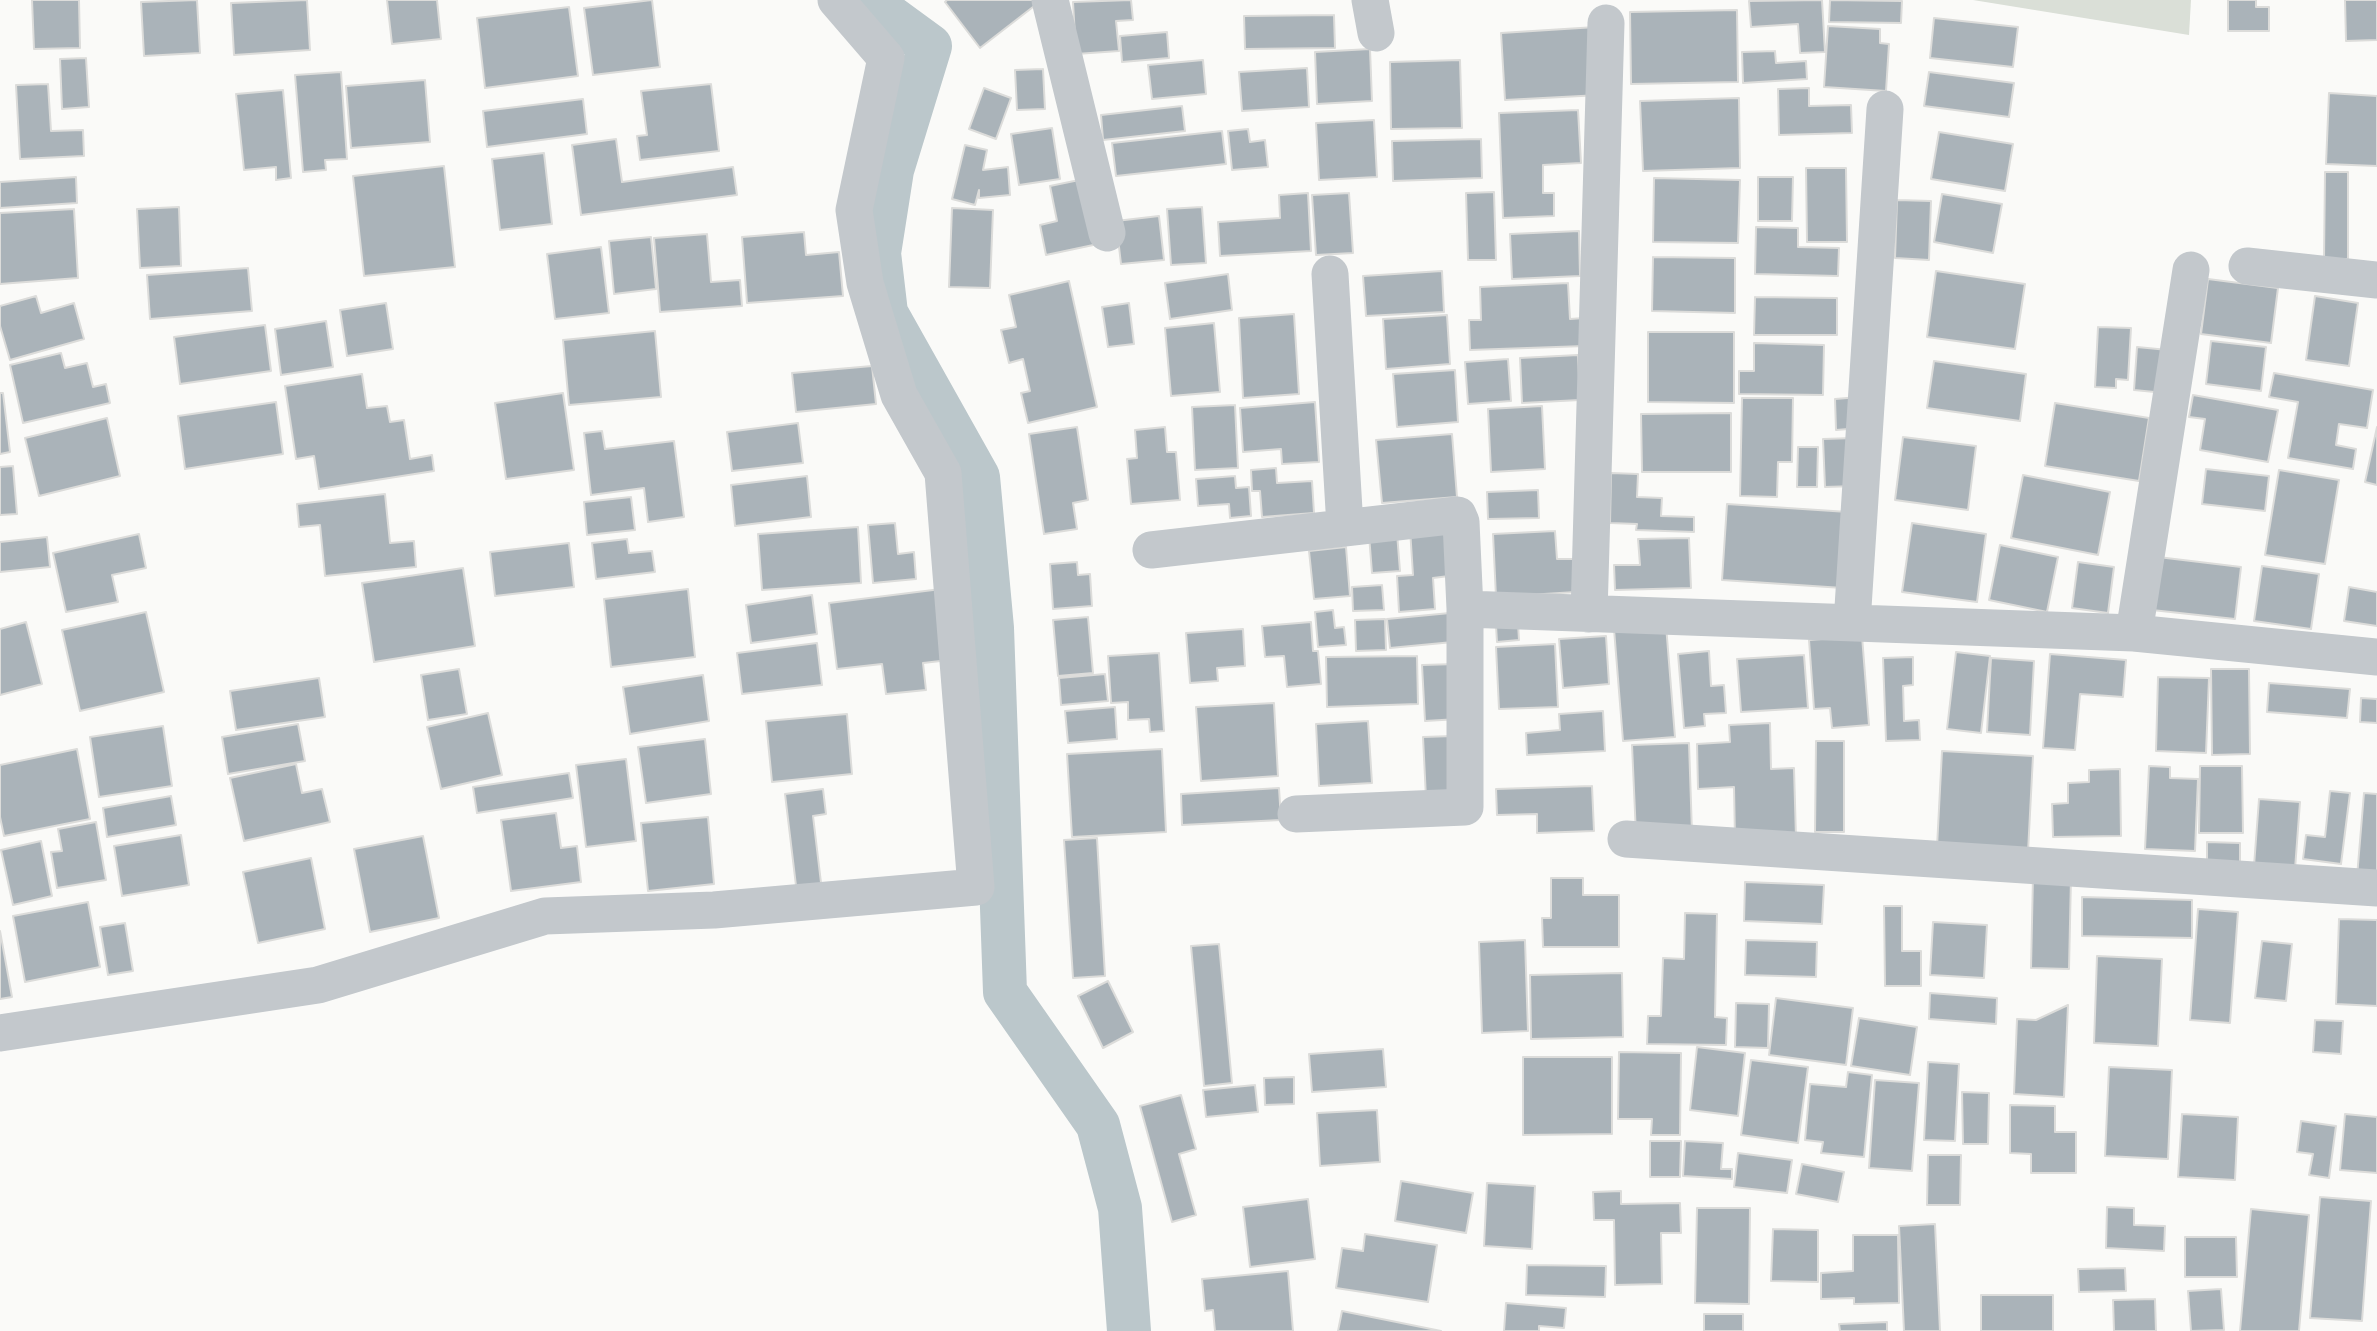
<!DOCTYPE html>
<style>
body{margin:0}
canvas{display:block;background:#fafaf8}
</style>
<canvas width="2377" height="1331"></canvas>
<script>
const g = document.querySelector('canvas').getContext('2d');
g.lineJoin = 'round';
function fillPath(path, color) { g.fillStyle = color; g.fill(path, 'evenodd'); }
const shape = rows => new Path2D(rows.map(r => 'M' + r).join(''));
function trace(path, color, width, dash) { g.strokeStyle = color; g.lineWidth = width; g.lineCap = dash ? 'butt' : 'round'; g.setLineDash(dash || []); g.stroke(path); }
const green = shape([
 [1973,0,2191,0,2189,35]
]);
const canal = shape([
 [867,0,930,46,892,170,879,253,886,313,978,477,992,628,1005,992,1098,1125,1120,1208,1129,1331]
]);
const building = shape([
 [32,0,79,0,80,48,34,49,32,0],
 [197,0,200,53,144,56,141,2,197,0],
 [307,0,310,50,234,55,231,3,307,0],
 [387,0,437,0,441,39,392,44,387,0],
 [652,0,660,67,593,75,584,8,652,0],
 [947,0,1042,0,980,48,945,2,947,0],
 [1131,0,1133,20,1116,21,1119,51,1076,54,1073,2,1131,0],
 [1822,0,1825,52,1800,53,1798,24,1751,27,1749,1,1822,0],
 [1830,0,1902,1,1901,23,1829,22,1830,0],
 [2228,0,2256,0,2256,7,2269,7,2269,31,2228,31,2228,0],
 [2345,0,2377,0,2377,40,2346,41,2345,0],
 [569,7,578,76,485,88,477,18,569,7],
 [1737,10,1738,82,1631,84,1630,12,1737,10],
 [1334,15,1335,48,1245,49,1244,16,1334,15],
 [1934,18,2018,27,2013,67,1930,58,1934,18],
 [1828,26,1880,29,1880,43,1889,44,1886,91,1824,87,1828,26],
 [1596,27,1600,95,1505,100,1501,33,1596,27],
 [1167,32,1169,58,1122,62,1120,36,1167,32],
 [1370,49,1372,101,1317,104,1315,52,1370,49],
 [1775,51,1776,63,1806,61,1807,79,1743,83,1742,52,1775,51],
 [86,58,89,107,62,109,60,59,86,58],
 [1203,60,1206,94,1152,99,1148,65,1203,60],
 [1460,60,1462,128,1391,129,1390,62,1460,60],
 [1307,68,1309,107,1242,111,1239,72,1307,68],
 [1043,69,1045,109,1017,110,1015,70,1043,69],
 [341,72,347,159,325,160,326,170,303,172,295,75,341,72],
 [1929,72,2014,83,2009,117,1924,106,1929,72],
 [425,80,430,142,351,148,346,86,425,80],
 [48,84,51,131,83,130,84,156,20,159,16,85,48,84],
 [711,84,719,151,640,160,637,136,647,135,641,91,711,84],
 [984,88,1011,98,996,139,969,129,984,88],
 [1809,88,1809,106,1851,105,1852,133,1779,135,1778,89,1809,88],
 [283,90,291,178,276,180,276,167,244,170,236,94,283,90],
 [2329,93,2377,96,2377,166,2326,164,2329,93],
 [1739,98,1740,168,1643,171,1640,101,1739,98],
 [583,99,587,134,487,147,483,111,583,99],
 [1182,106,1185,131,1103,140,1101,115,1182,106],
 [1578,110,1581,163,1543,165,1543,193,1554,193,1554,216,1503,218,1499,113,1578,110],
 [1374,120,1377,177,1319,180,1316,123,1374,120],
 [1052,128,1060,179,1019,185,1011,134,1052,128],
 [1248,129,1250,142,1265,140,1268,167,1232,170,1228,131,1248,129],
 [1222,131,1226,164,1116,176,1112,143,1222,131],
 [1939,132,2013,144,2005,191,1931,179,1939,132],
 [616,139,622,182,733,167,737,195,581,215,572,145,616,139],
 [1481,139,1482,178,1393,181,1392,141,1481,139],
 [965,145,987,150,983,170,1008,167,1010,195,979,198,979,190,975,205,952,199,965,145],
 [544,153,552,224,500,230,492,159,544,153],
 [444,166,455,267,364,276,353,176,444,166],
 [1806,168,1846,168,1847,242,1807,242,1806,168],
 [2325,172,2348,172,2348,259,2324,259,2325,172],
 [76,177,77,203,0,208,0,182,76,177],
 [1758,177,1793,177,1792,221,1758,221,1758,177],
 [1654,178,1740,180,1738,243,1653,242,1654,178],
 [1084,179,1098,244,1046,255,1040,225,1057,221,1050,186,1084,179],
 [1494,192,1496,260,1468,260,1466,193,1494,192],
 [1308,193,1311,251,1220,256,1218,222,1280,218,1279,195,1308,193],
 [1349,193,1353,253,1316,255,1312,195,1349,193],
 [1942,194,2002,204,1993,253,1934,242,1942,194],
 [1897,200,1931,201,1929,260,1895,258,1897,200],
 [179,207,181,266,140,268,137,209,179,207],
 [1202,207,1206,263,1171,265,1167,209,1202,207],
 [952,208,993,210,990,288,949,287,952,208],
 [74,209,78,278,0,284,0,213,74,209],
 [1159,216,1164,260,1121,264,1116,221,1159,216],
 [1756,227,1798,228,1798,247,1839,248,1838,276,1755,274,1756,227],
 [1579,231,1580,276,1512,279,1510,234,1579,231],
 [804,232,806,255,839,252,843,296,747,303,742,237,804,232],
 [707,234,711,282,740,280,742,306,660,312,654,238,707,234],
 [651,237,656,289,614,294,609,241,651,237],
 [601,247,609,313,555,319,547,254,601,247],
 [1653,257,1735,258,1735,313,1652,311,1653,257],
 [248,268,252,311,150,319,147,275,248,268],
 [1442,271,1444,312,1366,316,1363,276,1442,271],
 [1936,271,2025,284,2015,349,1927,337,1936,271],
 [1228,274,1232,310,1170,319,1165,283,1228,274],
 [2208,279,2278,288,2271,343,2201,334,2208,279],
 [1069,281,1097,407,1028,423,1021,393,1030,391,1023,359,1009,363,1001,330,1016,327,1009,295,1069,281],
 [1568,283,1570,319,1584,318,1585,346,1470,350,1469,320,1481,320,1480,287,1568,283],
 [36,296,41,313,74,303,84,339,10,360,0,326,0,306,36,296],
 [2315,296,2358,303,2349,366,2306,360,2315,296],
 [1755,297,1837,298,1837,335,1754,335,1755,297],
 [386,303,393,349,347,356,340,310,386,303],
 [1129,303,1134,344,1108,347,1102,307,1129,303],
 [1294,314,1299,394,1243,398,1239,318,1294,314],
 [1447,315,1450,364,1386,369,1383,319,1447,315],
 [326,321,333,367,281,375,275,329,326,321],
 [1214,323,1220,392,1171,396,1165,328,1214,323],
 [265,325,271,371,180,384,174,337,265,325],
 [2098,327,2131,328,2128,380,2116,379,2116,388,2095,387,2098,327],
 [655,331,661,397,569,405,563,340,655,331],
 [1648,332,1734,332,1734,403,1648,402,1648,332],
 [2211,341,2266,347,2261,391,2206,384,2211,341],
 [1754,343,1824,345,1823,395,1739,394,1739,371,1754,371,1754,343],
 [2137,347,2168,350,2165,393,2134,390,2137,347],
 [61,353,65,368,87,363,93,387,106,384,110,403,23,423,10,365,61,353],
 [1578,355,1580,400,1522,403,1520,358,1578,355],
 [1508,359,1511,401,1468,404,1465,362,1508,359],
 [1934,361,2026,374,2020,421,1927,408,1934,361],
 [872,366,876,404,796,412,792,373,872,366],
 [1455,370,1458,422,1397,427,1393,374,1455,370],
 [2274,373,2373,390,2367,428,2339,424,2336,445,2356,449,2353,469,2288,458,2298,402,2269,397,2274,373],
 [362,374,367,408,387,406,390,422,404,420,410,459,432,455,434,471,319,489,314,456,296,459,285,386,362,374],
 [0,393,3,393,10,452,0,454,0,393],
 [563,393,574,470,506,479,495,403,563,393],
 [2193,395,2278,410,2268,462,2200,450,2205,419,2189,417,2193,395],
 [1859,397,1861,428,1836,430,1835,399,1859,397],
 [1742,398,1793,398,1792,462,1778,462,1777,497,1740,496,1742,398],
 [276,402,283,454,185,469,178,416,276,402],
 [1315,402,1319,462,1282,464,1281,449,1243,452,1240,408,1315,402],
 [2055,403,2149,418,2139,481,2045,466,2055,403],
 [1235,405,1238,468,1195,470,1192,407,1235,405],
 [1542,406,1545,469,1491,472,1488,409,1542,406],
 [1731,413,1731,472,1642,472,1641,414,1731,413],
 [107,418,120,476,39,496,25,438,107,418],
 [798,423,803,463,732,471,727,432,798,423],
 [1077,427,1088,500,1073,503,1077,529,1044,534,1029,434,1077,427],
 [1165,427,1167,452,1176,452,1180,500,1131,504,1127,459,1137,458,1135,430,1165,427],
 [2377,427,2377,485,2365,482,2377,427],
 [602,431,605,449,674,441,684,517,648,522,644,488,591,495,584,433,602,431],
 [1452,434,1457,497,1382,503,1376,440,1452,434],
 [1903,437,1976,446,1968,510,1895,500,1903,437],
 [1854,438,1856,486,1825,487,1823,439,1854,438],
 [1798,447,1818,447,1817,487,1797,487,1798,447],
 [13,466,17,514,0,515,0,467,13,466],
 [1276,468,1277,483,1312,481,1314,513,1262,517,1260,491,1252,491,1251,470,1276,468],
 [2206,469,2269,476,2265,511,2202,504,2206,469],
 [2279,470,2339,480,2325,564,2265,555,2279,470],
 [1611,473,1638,474,1637,497,1662,498,1661,516,1694,517,1694,532,1636,530,1637,524,1610,523,1611,473],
 [2023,475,2110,492,2098,555,2011,538,2023,475],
 [807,476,811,517,735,526,731,485,807,476],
 [1235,476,1236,488,1249,487,1251,516,1230,518,1229,504,1198,506,1196,479,1235,476],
 [1538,490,1539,518,1488,519,1487,492,1538,490],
 [385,494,390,543,414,541,416,567,325,576,320,525,299,527,297,504,385,494],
 [631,497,635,530,587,535,584,502,631,497],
 [1727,504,1848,512,1843,588,1722,580,1727,504],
 [895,523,898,554,914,552,916,579,873,583,868,525,895,523],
 [1912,523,1986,534,1977,602,1902,592,1912,523],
 [1444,526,1449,576,1433,578,1435,609,1399,612,1397,576,1413,575,1410,529,1444,526],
 [858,527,861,583,762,590,758,534,858,527],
 [1555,531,1557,559,1574,559,1576,592,1496,597,1493,534,1555,531],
 [1397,533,1400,571,1372,573,1369,535,1397,533],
 [139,534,146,568,112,575,118,602,66,612,53,553,139,534],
 [47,537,50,567,0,572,0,542,47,537],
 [1689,538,1691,588,1615,590,1614,565,1640,565,1638,539,1689,538],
 [627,539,629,553,652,551,655,572,596,579,592,543,627,539],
 [569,543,574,587,495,596,490,552,569,543],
 [2000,545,2058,557,2047,612,1989,600,2000,545],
 [1346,547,1350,596,1314,599,1309,551,1346,547],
 [2158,557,2241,567,2235,619,2152,610,2158,557],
 [1077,562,1078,575,1090,574,1092,606,1053,609,1050,564,1077,562],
 [2078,562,2114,567,2108,613,2072,608,2078,562],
 [2262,566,2319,574,2311,629,2254,621,2262,566],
 [463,568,475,646,374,662,362,583,463,568],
 [1382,585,1384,610,1353,611,1352,587,1382,585],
 [2349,587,2377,592,2377,626,2344,621,2349,587],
 [949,588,958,659,923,663,926,690,886,694,882,664,837,669,829,603,949,588],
 [688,589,695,657,611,667,604,599,688,589],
 [812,595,817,634,751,643,746,605,812,595],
 [1333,610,1335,628,1344,627,1346,645,1318,647,1315,612,1333,610],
 [146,612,164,692,80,711,62,630,146,612],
 [1450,613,1453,642,1390,648,1387,619,1450,613],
 [1088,617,1093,673,1058,676,1053,620,1088,617],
 [1385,619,1386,650,1356,651,1355,620,1385,619],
 [26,622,42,684,0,695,0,629,26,622],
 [1311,622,1313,651,1318,651,1321,684,1287,687,1284,656,1265,657,1262,626,1311,622],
 [1518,624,1519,640,1497,642,1496,626,1518,624],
 [1666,625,1675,737,1623,741,1614,629,1666,625],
 [1243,629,1245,666,1217,668,1218,681,1190,683,1186,633,1243,629],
 [1606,636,1609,684,1563,688,1559,639,1606,636],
 [1862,636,1869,725,1832,728,1830,708,1814,709,1809,640,1862,636],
 [817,643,822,685,742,694,737,653,817,643],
 [1555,644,1558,707,1499,709,1496,647,1555,644],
 [1709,651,1711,686,1724,685,1726,713,1704,714,1705,726,1684,728,1678,654,1709,651],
 [1956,652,1990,656,1981,733,1947,729,1956,652],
 [1159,653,1164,731,1150,732,1149,719,1128,720,1128,702,1111,703,1108,656,1159,653],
 [2050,654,2126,660,2123,697,2080,694,2075,750,2043,748,2050,654],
 [1804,655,1808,708,1741,712,1737,659,1804,655],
 [1417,656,1418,704,1327,707,1326,657,1417,656],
 [1913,657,1913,685,1903,686,1904,721,1919,720,1920,740,1886,741,1883,658,1913,657],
 [1991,658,2034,661,2030,735,1987,732,1991,658],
 [1457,664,1459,719,1425,721,1422,665,1457,664],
 [459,669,467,714,428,720,421,675,459,669],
 [2211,669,2249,669,2250,754,2212,755,2211,669],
 [1105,674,1108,701,1061,705,1059,678,1105,674],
 [703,675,709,721,630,734,623,687,703,675],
 [2158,677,2209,678,2206,753,2156,751,2158,677],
 [319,678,325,717,236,730,230,691,319,678],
 [2269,683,2350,689,2347,718,2267,712,2269,683],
 [2361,698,2377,699,2377,723,2360,722,2361,698],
 [1274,703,1278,776,1201,781,1196,707,1274,703],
 [1115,707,1117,739,1068,743,1065,711,1115,707],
 [1603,711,1605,751,1527,755,1526,733,1560,730,1559,714,1603,711],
 [488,713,502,775,441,789,427,727,488,713],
 [847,714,852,774,772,782,766,721,847,714],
 [1368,721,1372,783,1319,786,1316,724,1368,721],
 [1770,723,1771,769,1794,768,1796,838,1735,840,1734,787,1698,789,1697,744,1730,742,1729,725,1770,723],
 [298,724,305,761,228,774,222,737,298,724],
 [163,726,172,786,99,797,90,737,163,726],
 [1453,736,1456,796,1426,798,1423,737,1453,736],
 [705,739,711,794,646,803,638,747,705,739],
 [1816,741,1844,741,1844,832,1815,832,1816,741],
 [1689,743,1692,833,1636,835,1632,745,1689,743],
 [77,749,90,819,4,836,0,817,0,765,77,749],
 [1162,749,1166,832,1072,837,1067,754,1162,749],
 [1942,751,2033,756,2028,852,1937,847,1942,751],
 [626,759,636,841,586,847,576,765,626,759],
 [296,764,302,793,322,789,330,822,244,841,230,778,296,764],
 [2149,766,2170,767,2170,778,2198,779,2195,851,2145,849,2149,766],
 [2200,766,2242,766,2243,833,2199,833,2200,766],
 [2120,769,2121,836,2053,837,2052,804,2068,803,2068,783,2089,782,2089,770,2120,769],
 [569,773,573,798,477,813,473,787,569,773],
 [1592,786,1594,831,1537,833,1537,814,1497,815,1496,789,1592,786],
 [1279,788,1281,820,1182,825,1181,794,1279,788],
 [823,789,826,814,813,816,822,891,797,894,785,794,823,789],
 [2330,791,2350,793,2341,864,2303,859,2306,835,2325,837,2330,791],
 [2364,793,2377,794,2377,879,2357,877,2364,793],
 [171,796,176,825,107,837,103,808,171,796],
 [2259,799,2300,802,2295,869,2254,866,2259,799],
 [556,813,561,848,577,846,581,882,511,891,501,820,556,813],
 [708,817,714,884,648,891,641,823,708,817],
 [96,822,106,880,57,888,51,852,62,851,58,829,96,822],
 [181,835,189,885,122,896,114,846,181,835],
 [423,836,439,918,370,932,354,849,423,836],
 [1097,838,1105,976,1073,978,1064,840,1097,838],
 [41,841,52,896,13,905,1,850,41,841],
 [2207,842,2240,843,2240,869,2207,869,2207,842],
 [311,858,325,929,258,943,243,872,311,858],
 [2033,876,2071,877,2069,969,2031,968,2033,876],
 [1551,878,1583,878,1583,895,1619,895,1619,947,1543,947,1542,918,1551,918,1551,878],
 [1745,882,1824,885,1822,924,1744,921,1745,882],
 [2082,897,2192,900,2192,938,2082,936,2082,897],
 [88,902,100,967,25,982,13,916,88,902],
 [1884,906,1902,906,1902,951,1921,951,1921,986,1885,986,1884,906],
 [2198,909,2238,912,2230,1023,2190,1020,2198,909],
 [1685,913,1717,914,1715,1017,1727,1018,1726,1045,1647,1044,1648,1016,1661,1016,1663,958,1684,959,1685,913],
 [2339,919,2377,920,2377,1006,2336,1004,2339,919],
 [1933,922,1987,925,1984,978,1930,975,1933,922],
 [125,923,133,971,108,975,100,927,125,923],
 [0,931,12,997,0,999,0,931],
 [1525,940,1528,1031,1482,1033,1479,942,1525,940],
 [1746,940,1817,942,1816,977,1745,975,1746,940],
 [2262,941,2292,944,2286,1001,2255,998,2262,941],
 [1219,944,1232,1083,1204,1086,1191,946,1219,944],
 [2097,956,2162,959,2158,1046,2094,1043,2097,956],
 [1622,973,1623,1037,1531,1039,1530,975,1622,973],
 [1108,981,1133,1032,1103,1048,1078,996,1108,981],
 [1930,993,1997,998,1996,1024,1929,1019,1930,993],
 [1776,998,1853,1008,1846,1065,1769,1055,1776,998],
 [1736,1003,1769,1004,1768,1048,1735,1047,1736,1003],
 [2068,1005,2064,1097,2014,1094,2017,1019,2036,1020,2068,1005],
 [1859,1018,1917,1027,1910,1075,1851,1066,1859,1018],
 [2315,1020,2343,1021,2341,1054,2313,1052,2315,1020],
 [1697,1047,1745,1053,1738,1116,1690,1110,1697,1047],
 [1383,1049,1386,1087,1312,1092,1309,1054,1383,1049],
 [1619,1052,1681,1053,1680,1135,1651,1135,1652,1119,1618,1119,1619,1052],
 [1523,1057,1612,1057,1612,1134,1523,1135,1523,1057],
 [1751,1060,1808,1067,1798,1143,1741,1135,1751,1060],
 [1928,1062,1959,1064,1955,1141,1924,1140,1928,1062],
 [2109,1067,2172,1070,2168,1159,2105,1156,2109,1067],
 [1848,1072,1872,1075,1864,1157,1821,1153,1823,1142,1805,1140,1810,1084,1846,1087,1848,1072],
 [1294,1077,1294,1104,1265,1105,1264,1078,1294,1077],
 [1875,1080,1919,1083,1912,1171,1869,1168,1875,1080],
 [1255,1085,1258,1112,1206,1117,1203,1090,1255,1085],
 [1962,1092,1989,1093,1988,1144,1963,1144,1962,1092],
 [1181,1095,1196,1149,1179,1154,1196,1215,1172,1222,1140,1106,1181,1095],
 [2010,1105,2055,1106,2055,1132,2076,1132,2076,1173,2031,1173,2031,1154,2010,1153,2010,1105],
 [1377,1110,1380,1162,1320,1166,1317,1113,1377,1110],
 [2182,1114,2238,1117,2235,1180,2178,1177,2182,1114],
 [2345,1114,2377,1117,2377,1173,2340,1170,2345,1114],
 [2301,1121,2336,1126,2329,1178,2309,1175,2313,1154,2297,1152,2301,1121],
 [1650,1141,1681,1141,1680,1177,1650,1177,1650,1141],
 [1685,1141,1723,1143,1721,1169,1732,1169,1732,1179,1683,1176,1685,1141],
 [1738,1153,1792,1160,1787,1193,1734,1187,1738,1153],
 [1928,1155,1961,1155,1960,1205,1927,1205,1928,1155],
 [1802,1164,1844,1172,1838,1202,1796,1194,1802,1164],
 [1401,1181,1473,1193,1466,1233,1395,1221,1401,1181],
 [1487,1183,1535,1186,1532,1249,1484,1246,1487,1183],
 [1621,1191,1621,1204,1680,1203,1681,1233,1661,1233,1662,1284,1615,1285,1614,1220,1594,1220,1593,1192,1621,1191],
 [2320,1197,2371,1201,2362,1321,2310,1318,2320,1197],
 [1308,1199,1315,1259,1250,1267,1243,1207,1308,1199],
 [2107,1207,2134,1208,2134,1225,2165,1226,2164,1251,2106,1248,2107,1207],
 [1697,1208,1750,1208,1749,1304,1695,1303,1697,1208],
 [2251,1209,2309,1215,2299,1331,2240,1331,2251,1209],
 [1935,1224,1940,1331,1904,1331,1899,1226,1935,1224],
 [1773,1229,1818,1230,1818,1282,1771,1281,1773,1229],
 [1365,1234,1437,1245,1428,1302,1336,1288,1342,1248,1363,1251,1365,1234],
 [1853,1235,1898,1235,1899,1303,1854,1304,1854,1298,1821,1299,1821,1273,1853,1271,1853,1235],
 [2185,1237,2236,1237,2237,1277,2185,1277,2185,1237],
 [1527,1265,1606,1266,1605,1297,1526,1295,1527,1265],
 [2125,1268,2126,1291,2079,1292,2078,1269,2125,1268],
 [1288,1271,1293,1331,1215,1331,1213,1310,1205,1311,1202,1279,1288,1271],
 [2221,1289,2224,1330,2191,1331,2188,1291,2221,1289],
 [1981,1295,2053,1295,2053,1331,1981,1331,1981,1295],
 [2155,1299,2156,1331,2114,1331,2113,1300,2155,1299],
 [1506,1303,1566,1308,1564,1328,1539,1326,1539,1331,1504,1331,1506,1303],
 [1342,1311,1441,1331,1338,1331,1342,1311],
 [1704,1314,1743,1314,1743,1331,1704,1331,1704,1314],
 [1887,1322,1887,1331,1840,1331,1839,1324,1887,1322]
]);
const street = shape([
 [1050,0,1107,233],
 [1370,0,1376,33],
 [2247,266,2377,280],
 [1330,274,1345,527],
 [1151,550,1458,515,1461,522,1465,609,1465,807,1296,814],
 [1465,609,2134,633,2377,657],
 [1589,614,1606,23],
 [1852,623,1885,109],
 [2134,633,2191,270],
 [1626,839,2377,888],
 [0,1033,318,985,545,916,714,910,976,887,943,473,899,395,865,283,854,210,886,58,836,0]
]);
fillPath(green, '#dadfd7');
trace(canal, '#bbc7cb', 44);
fillPath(building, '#aab3b9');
trace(building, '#dcdcda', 2);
trace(street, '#c3c8cc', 37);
</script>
